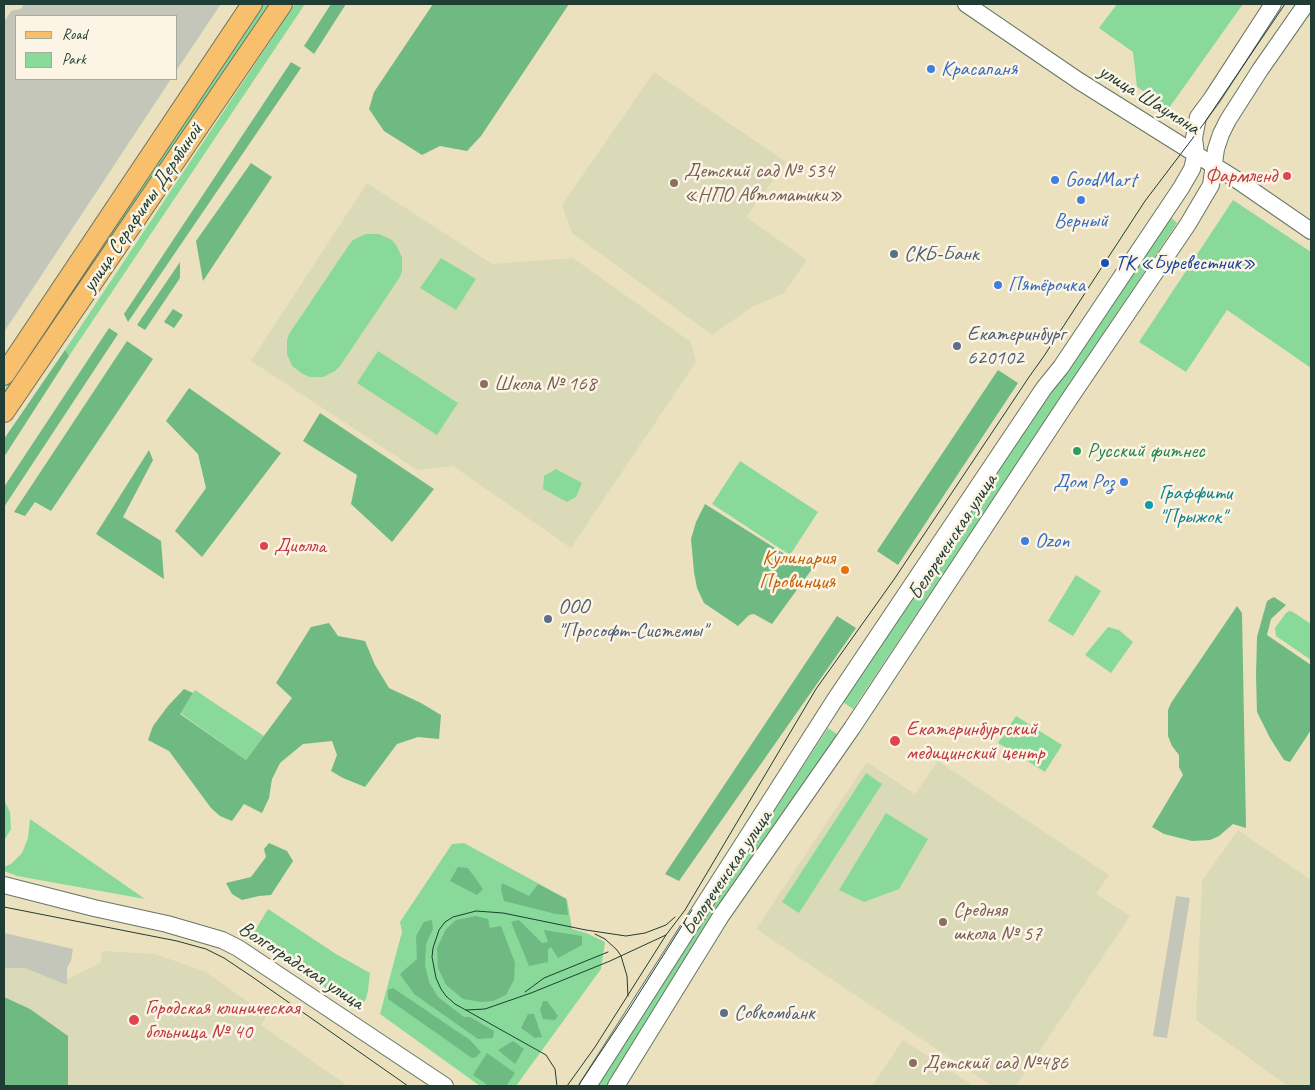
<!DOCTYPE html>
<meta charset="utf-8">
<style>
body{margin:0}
#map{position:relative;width:1315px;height:1090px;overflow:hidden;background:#ebe1be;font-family:Caveat,sans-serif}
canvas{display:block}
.frame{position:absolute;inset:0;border:5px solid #1f3d34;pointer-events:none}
.legend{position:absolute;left:15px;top:15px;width:162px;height:65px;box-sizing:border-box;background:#fcf5e5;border:1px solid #a4ab9e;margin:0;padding:6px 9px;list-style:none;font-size:15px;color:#1f3d34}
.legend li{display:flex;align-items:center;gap:10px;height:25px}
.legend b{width:25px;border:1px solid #a4ab9e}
</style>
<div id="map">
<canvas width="1315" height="1090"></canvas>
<div class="frame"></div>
<ul class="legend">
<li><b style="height:6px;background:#f8bf6c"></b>Road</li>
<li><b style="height:14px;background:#89da9a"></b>Park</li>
</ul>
</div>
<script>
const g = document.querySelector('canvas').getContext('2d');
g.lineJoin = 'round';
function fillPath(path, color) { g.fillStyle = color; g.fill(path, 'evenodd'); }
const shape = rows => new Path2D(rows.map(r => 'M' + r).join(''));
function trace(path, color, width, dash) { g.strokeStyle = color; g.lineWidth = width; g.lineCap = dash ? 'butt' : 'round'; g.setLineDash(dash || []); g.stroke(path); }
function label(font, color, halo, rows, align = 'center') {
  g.font = font + ' Caveat,sans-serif'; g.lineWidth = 5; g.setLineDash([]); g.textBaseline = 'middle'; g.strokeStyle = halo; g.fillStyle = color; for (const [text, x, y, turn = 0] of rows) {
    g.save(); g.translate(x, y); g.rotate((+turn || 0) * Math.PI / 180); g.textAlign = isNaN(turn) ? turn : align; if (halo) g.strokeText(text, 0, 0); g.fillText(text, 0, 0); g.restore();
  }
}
const built = shape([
 [654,72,786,162,746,217,807,260,784,293,752,307,712,335,572,233,562,205],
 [367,183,492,264,573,258,691,342,696,362,571,548,453,466,417,470,251,361],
 [938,761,1109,875,1096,894,1130,916,1016,1086,992,1086,756,929,867,762,915,794],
 [1238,830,1311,880,1311,1086,1288,1086,1196,1020,1202,881],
 [102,951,155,954,204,971,267,1015,261,1025,348,1086,4,1086,4,968,25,968,65,980,101,963],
 [903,1040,974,1086,872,1086]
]);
const industrial = shape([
 [24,4,221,4,176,71,176,16,16,16,16,79,171,79,4,332,4,22,11,11,21,9],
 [1176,896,1190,898,1167,1038,1153,1036],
 [4,933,73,949,71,961,67,968,67,985,25,968,4,968]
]);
const green = shape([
 [263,4,274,4,4,403,4,390],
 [295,4,305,4,69,356,65,350],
 [1117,4,1243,4,1169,108,1137,87,1133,52,1099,28],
 [1233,200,1311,252,1311,368,1227,310,1186,372,1139,342],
 [1169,216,1177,223,853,709,843,702],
 [366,234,379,234,392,240,396,245,402,257,402,271,400,277,340,366,335,371,323,377,310,377,303,374,292,366,287,354,287,340,289,334,349,245,353,240],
 [441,258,476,279,456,310,420,288],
 [378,351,458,403,437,435,357,383],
 [740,461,818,512,790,555,712,504],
 [556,469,582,483,576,497,567,502,543,489,544,476],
 [1076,575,1101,591,1073,636,1048,621],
 [1289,611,1293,612,1311,624,1311,660,1276,636,1275,628,1286,613],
 [1108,627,1119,630,1133,642,1111,673,1085,655],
 [195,690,264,736,246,760,180,713],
 [1016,716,1062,745,1045,772,998,743],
 [828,728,837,734,610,1086,595,1086],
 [866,773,882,784,799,913,782,902],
 [4,800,10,812,11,829,4,841],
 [886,813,928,839,899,889,864,902,839,890],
 [30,819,145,899,17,876,4,871,4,867,11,864,22,853,28,838],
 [464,843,567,899,572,929,586,933,605,942,601,969,516,1086,480,1086,380,1014,402,932,400,922,452,844],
 [268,909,336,954,370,973,368,990,366,999,362,1004,352,1006,296,968,293,956,254,932]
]);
const forest = shape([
 [331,4,346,4,314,54,304,46],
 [433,4,569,4,481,136,467,151,440,146,422,155,384,131,369,109,374,92],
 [291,62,301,68,128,322,124,314],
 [251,163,272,177,203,281,196,241],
 [180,262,180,278,145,330,137,325],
 [173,309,183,315,174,328,164,322],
 [109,328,118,334,4,507,4,487],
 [127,341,153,359,51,511,35,502,25,516,14,512],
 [65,350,69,356,4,457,4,439],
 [998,370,1018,383,898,565,877,551],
 [189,388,281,453,202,557,175,531,206,488,198,454,166,421],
 [320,413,434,489,392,542,351,504,357,475,303,441],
 [149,450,153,460,123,517,161,541,164,579,96,534],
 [705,504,794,560,798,555,815,565,772,624,754,614,749,615,738,626,704,603,697,588,694,572,691,539,696,522],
 [1274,597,1286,605,1271,619,1267,635,1311,665,1311,730,1290,762,1284,760,1270,738,1257,712,1256,676,1257,637,1267,601],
 [1237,606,1242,613,1246,828,1233,824,1219,836,1210,840,1192,841,1164,834,1152,827,1183,775,1179,767,1179,755,1172,746,1168,736,1168,710,1171,703],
 [837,616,856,628,679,881,665,874],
 [329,623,338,636,365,641,375,665,389,688,421,703,441,715,439,739,418,737,397,744,365,787,343,778,331,771,337,755,332,741,303,744,280,763,272,779,269,798,262,813,244,804,232,821,220,816,211,808,169,751,148,740,153,726,168,706,184,689,193,693,180,714,246,760,292,698,276,683,311,627],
 [269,843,287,851,293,861,271,895,259,896,242,900,232,894,226,883,251,877,266,857,264,849],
 [458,867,468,868,483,889,477,895,450,881],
 [502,883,529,896,538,884,566,899,568,915,556,914,504,901,501,890],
 [476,916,488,919,490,928,501,926,515,963,514,980,506,995,493,1001,481,1002,463,999,446,985,438,968,437,948,446,929,456,920],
 [432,920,433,929,426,944,425,965,429,982,438,997,464,1017,470,1017,494,1031,493,1038,478,1039,414,994,400,974,417,959,416,936,424,922],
 [519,920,542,943,548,942,544,930,582,936,582,945,558,958,551,947,548,949,548,962,529,966,511,922],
 [393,988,470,1040,481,1052,476,1057,472,1058,388,999,388,990],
 [4,997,30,1009,68,1036,68,1086,4,1086],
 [543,1001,547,1001,558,1016,555,1020,543,1019,540,1010],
 [528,1014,534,1014,542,1037,535,1038,521,1028],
 [513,1041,524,1049,515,1064,498,1050],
 [487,1053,515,1073,506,1086,489,1086,473,1075]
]);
const minor = shape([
 [966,4,1079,81,1237,180,1311,231],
 [4,885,94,908,167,924,222,940,238,948,445,1086],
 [588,1086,834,701,1044,388,1061,367,1181,188,1192,169,1194,161,1196,154,1194,138,1198,117,1212,98,1273,4],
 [616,1086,721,916,852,728,1070,398,1188,224,1211,185,1216,149,1221,134,1228,120,1260,70,1306,4]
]);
const major = shape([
 [4,375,252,4],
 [4,412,282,4]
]);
const tram = shape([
 [4,907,177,941,206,949,224,958,251,976,408,1086],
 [595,934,605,939,617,950,621,956,627,976,628,996],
 [525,992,544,978,608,952],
 [466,1010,485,1009,531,993,610,961,666,935],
 [557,1086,555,1069,546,1055,455,1004,446,996,441,989,436,978,432,957,433,948,439,930,445,922,453,917,476,911,503,913,586,930,626,936,645,933,666,925,675,917],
 [567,1086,595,1047,666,935,685,910,816,689,895,578,1029,377,1044,356,1145,201,1205,122,1285,4],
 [578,1086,628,1011,692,910]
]);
const markers = [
 [931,69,5,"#3f7fe0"],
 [1287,176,5,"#e0444e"],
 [1055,180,5,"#3f7fe0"],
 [674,183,5,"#8d6e63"],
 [1081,200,5,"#3f7fe0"],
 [894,254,5,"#5c6f8a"],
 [1105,263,5,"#1a4fb4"],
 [998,285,5,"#3f7fe0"],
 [957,346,5,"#5c6f8a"],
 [484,384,5,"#8d6e63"],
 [1077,451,5,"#2e9e5b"],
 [1124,482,5,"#3f7fe0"],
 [1149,505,5,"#0f9aa8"],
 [1025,541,5,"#3f7fe0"],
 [264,546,5,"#e0444e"],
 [845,570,5,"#e8710a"],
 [548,619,5,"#5c6f8a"],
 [895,741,6,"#e0444e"],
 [943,922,5,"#8d6e63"],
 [724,1013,5,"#5c6f8a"],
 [134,1020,6,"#e0444e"],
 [913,1063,5,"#8d6e63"]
];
const shopNames = [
 ["Красапаня",941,69],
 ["GoodMart",1065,180],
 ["Верный",1081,221,"center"],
 ["Пятёрочка",1008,285],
 ["Дом Роз",1114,482,"right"],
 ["Ozon",1035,541]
];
const streetNames = [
 ["улица Шаумяна",1149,100,32],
 ["улица Серафимы Дерябиной",143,208,-56],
 ["Белореченская улица",953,537,-57],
 ["Белореченская улица",727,873,-56],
 ["Волгоградская улица",301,966,33]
];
const educationNames = [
 ["Детский сад № 534",684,171],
 ["«НПО Автоматики»",684,195],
 ["Школа № 168",494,384],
 ["Средняя",953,910],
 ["школа № 57",953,934],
 ["Детский сад №486",923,1063]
];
const healthNames = [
 ["Фармленд",1277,176,"right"],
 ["Диолла",274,546],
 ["Екатеринбургский",906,729],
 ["медицинский центр",906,753],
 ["Городская клиническая",145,1008],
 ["больница № 40",145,1032]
];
const serviceNames = [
 ["СКБ-Банк",904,254],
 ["Екатеринбург",967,334],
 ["620102",967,358],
 ["ООО",558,607],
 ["\"Прософт-Системы\"",558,631],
 ["Совкомбанк",734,1013]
];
const transitNames = [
 ["ТК «Буревестник»",1115,263]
];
const leisureNames = [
 ["Русский фитнес",1087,451]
];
const cultureNames = [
 ["Граффити",1159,493],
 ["\"Прыжок\"",1159,517]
];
const foodNames = [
 ["Кулинария",835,558],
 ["Провинция",835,582]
];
fillPath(built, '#dadab8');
fillPath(industrial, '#c3c6b9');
fillPath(green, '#89da9a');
fillPath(forest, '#6eba82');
trace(minor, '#667664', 18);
trace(major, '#667664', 22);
trace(minor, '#fff', 16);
trace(major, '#f8bf6c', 20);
trace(tram, '#1f3d34', 1);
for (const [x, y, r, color] of markers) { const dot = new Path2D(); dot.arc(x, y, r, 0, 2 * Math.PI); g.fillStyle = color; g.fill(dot); trace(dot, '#fcf5e5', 2); }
label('21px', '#366cbe', '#fcf5e5', shopNames, 'left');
label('21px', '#1f3d34', '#fcf5e5', streetNames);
label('21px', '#785e54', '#fcf5e5', educationNames, 'left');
label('21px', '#be3a42', '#fcf5e5', healthNames, 'left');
label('21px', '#4e5e75', '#fcf5e5', serviceNames, 'left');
label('21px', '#164399', '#fcf5e5', transitNames, 'left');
label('21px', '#27864d', '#fcf5e5', leisureNames, 'left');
label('21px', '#0d838f', '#fcf5e5', cultureNames, 'left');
label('21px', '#c56008', '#fcf5e5', foodNames, 'right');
</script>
